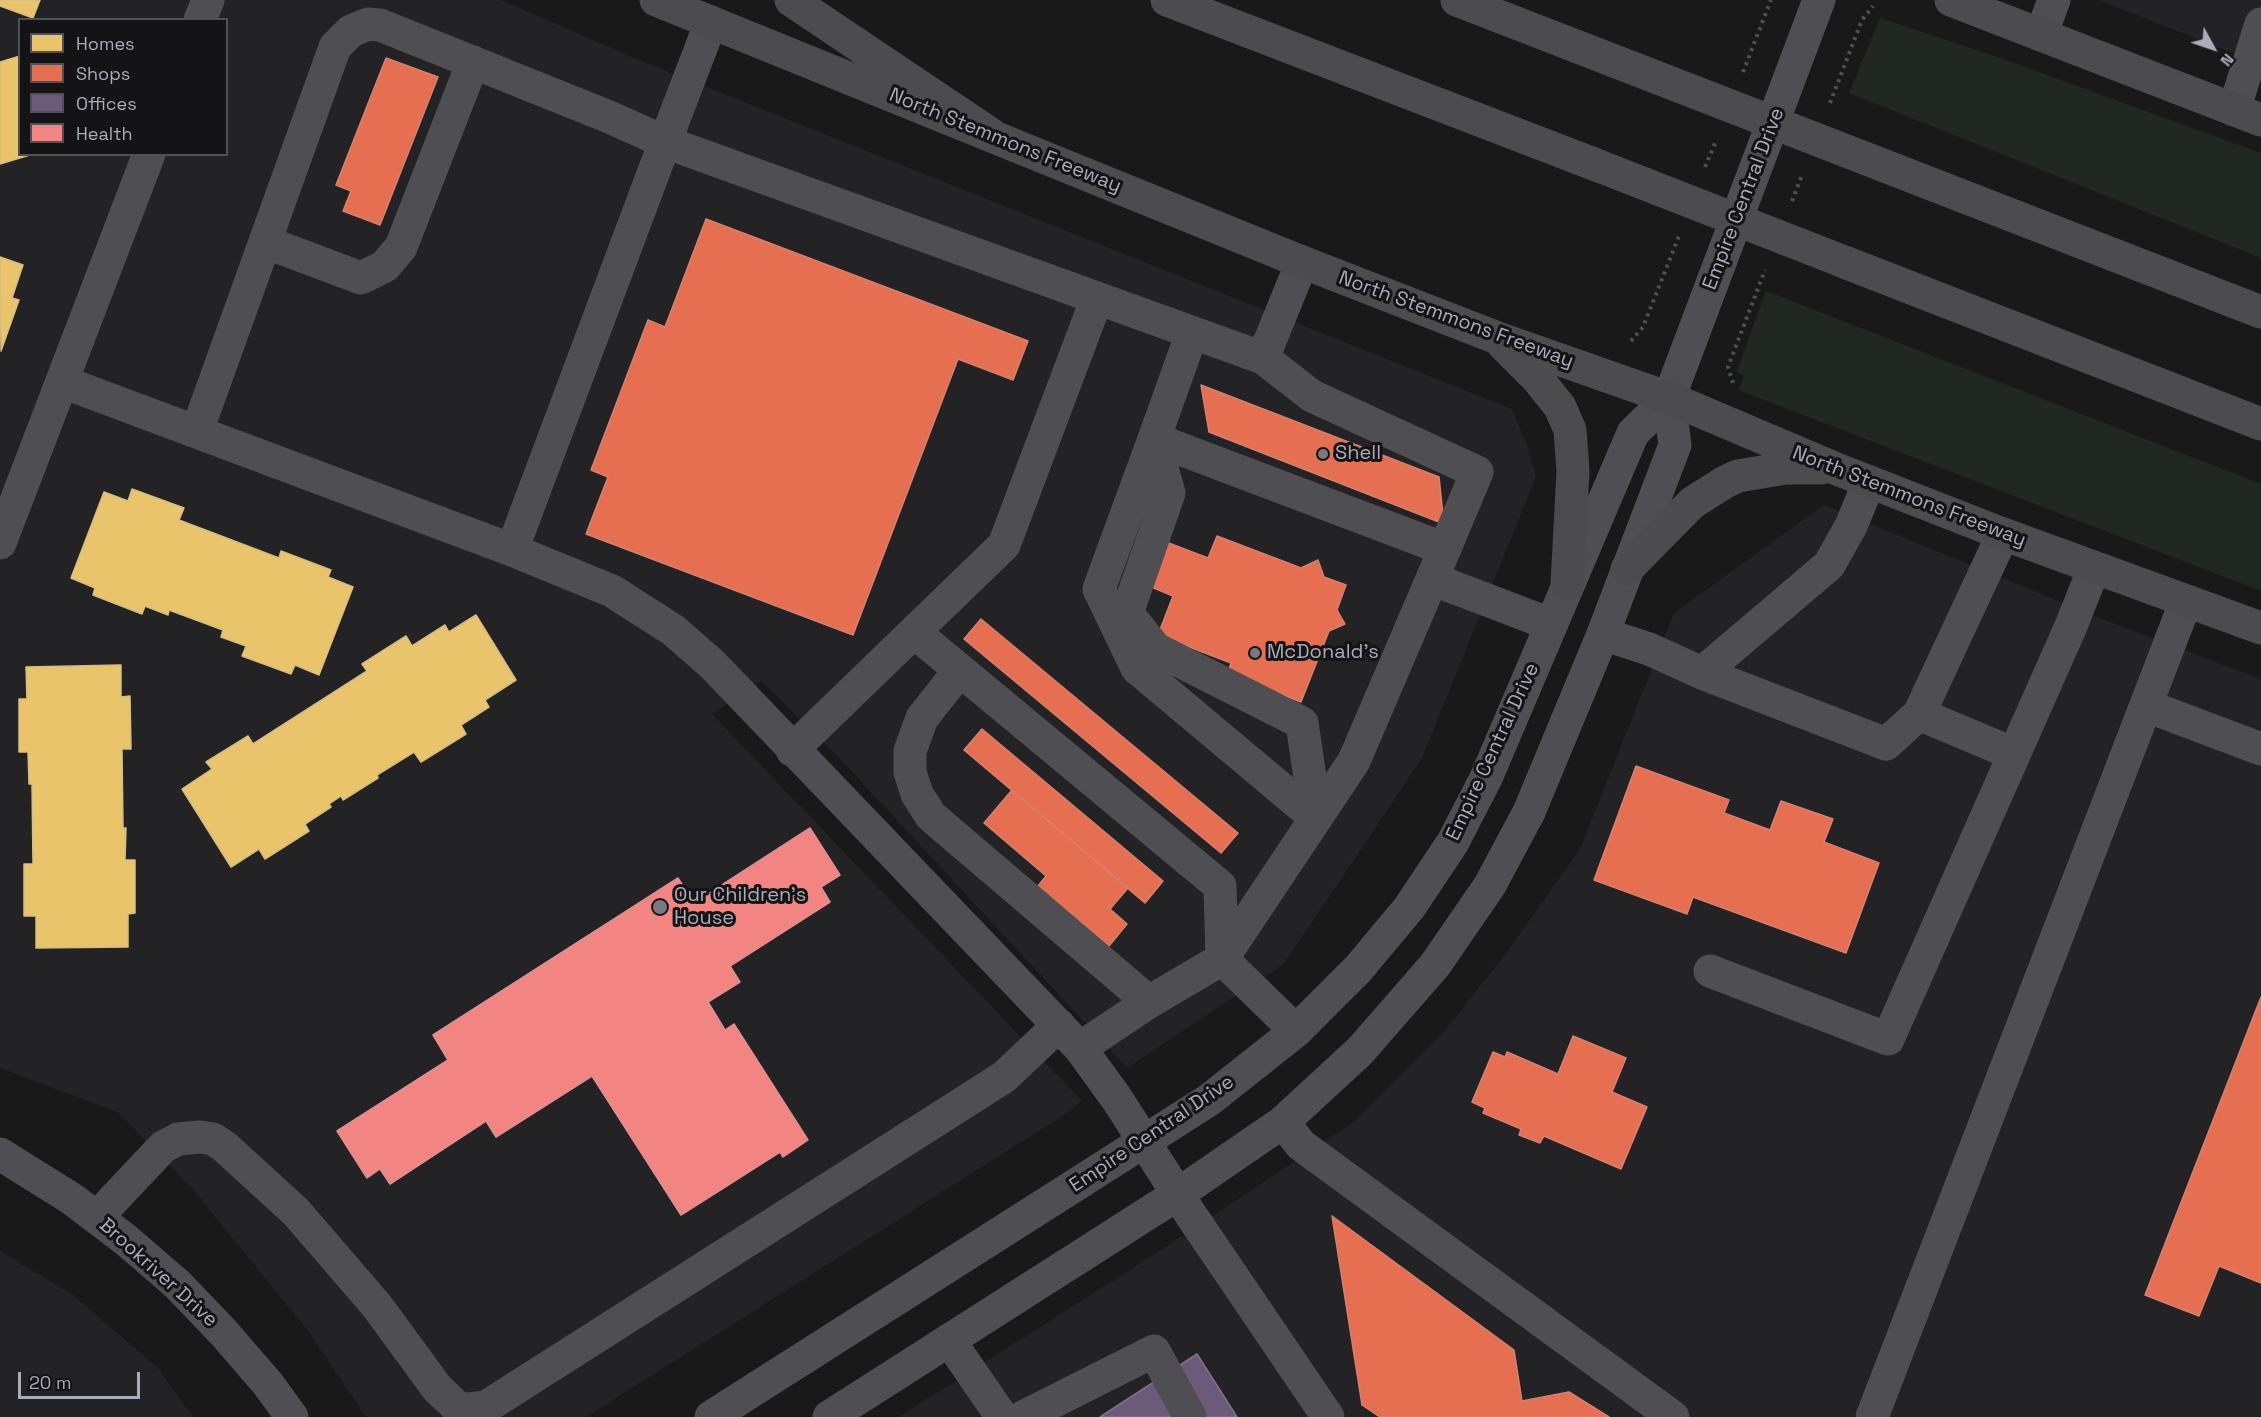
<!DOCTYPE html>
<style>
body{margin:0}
#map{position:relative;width:2261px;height:1417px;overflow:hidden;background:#191919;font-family:"Space Grotesk",sans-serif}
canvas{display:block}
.legend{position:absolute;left:18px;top:18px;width:210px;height:138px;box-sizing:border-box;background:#141315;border:2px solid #505057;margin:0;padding:8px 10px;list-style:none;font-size:18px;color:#abacb9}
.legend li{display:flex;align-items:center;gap:12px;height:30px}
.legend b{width:30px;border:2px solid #505057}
.north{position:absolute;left:2183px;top:18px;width:60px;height:60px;-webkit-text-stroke:4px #141315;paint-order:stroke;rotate:130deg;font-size:16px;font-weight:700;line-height:24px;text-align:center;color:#abacb9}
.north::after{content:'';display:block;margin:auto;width:21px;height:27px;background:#abacb9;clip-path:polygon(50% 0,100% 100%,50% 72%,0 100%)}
.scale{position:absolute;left:18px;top:1372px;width:122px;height:27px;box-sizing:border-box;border:3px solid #abacb9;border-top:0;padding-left:8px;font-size:18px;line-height:21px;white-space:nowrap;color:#abacb9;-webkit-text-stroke:4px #141315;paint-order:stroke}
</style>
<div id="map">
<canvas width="2261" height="1417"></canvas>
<ul class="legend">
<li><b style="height:16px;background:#e9c46a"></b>Homes</li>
<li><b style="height:16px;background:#e76f51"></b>Shops</li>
<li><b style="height:16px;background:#6d597a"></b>Offices</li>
<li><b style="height:16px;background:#f28482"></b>Health</li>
</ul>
<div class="north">N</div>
<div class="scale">20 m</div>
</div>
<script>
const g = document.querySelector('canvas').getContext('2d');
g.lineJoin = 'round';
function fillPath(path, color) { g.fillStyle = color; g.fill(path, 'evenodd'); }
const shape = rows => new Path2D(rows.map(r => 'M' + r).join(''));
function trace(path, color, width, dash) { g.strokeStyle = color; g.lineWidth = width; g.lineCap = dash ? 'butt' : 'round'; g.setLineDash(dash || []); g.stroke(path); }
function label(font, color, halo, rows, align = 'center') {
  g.font = font + ' "Space Grotesk",sans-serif'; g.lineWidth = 6; g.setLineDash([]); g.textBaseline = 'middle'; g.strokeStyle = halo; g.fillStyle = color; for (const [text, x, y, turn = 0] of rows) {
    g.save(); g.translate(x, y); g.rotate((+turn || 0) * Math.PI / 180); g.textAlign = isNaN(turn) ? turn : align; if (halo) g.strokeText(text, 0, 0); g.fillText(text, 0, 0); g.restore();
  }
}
const built = shape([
 [0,0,501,0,632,57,1512,409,1528,447,1536,477,1422,758,1284,964,1127,1068,843,762,761,681,712,714,1082,1101,1059,1118,586,1417,366,1417,309,1332,190,1186,117,1112,0,1068],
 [20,20,226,20,226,154,20,154],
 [2098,0,2261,0,2261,64],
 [1824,505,2115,624,2261,679,2261,1417,899,1417,1158,1252,1353,1123,1443,1033,1507,952,1580,849,1674,613],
 [0,1251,73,1295,158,1368,193,1417,0,1417]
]);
const green = shape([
 [1880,18,2009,61,2261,153,2261,258,1849,93],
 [1766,291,2261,484,2261,591,1738,390,1744,377,1737,371]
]);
const homes = shape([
 [0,0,40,0,33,18,0,6,0,0],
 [20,56,20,154,33,154,0,164,0,62,20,56],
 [0,257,23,265,12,298,19,300,1,351,0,257],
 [132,489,184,508,179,520,279,558,281,551,331,570,328,577,353,587,319,675,295,665,291,674,242,656,246,646,221,637,223,630,169,610,168,615,145,606,142,614,93,595,95,588,71,578,104,492,128,501,132,489],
 [476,615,516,680,485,700,489,707,461,725,466,734,421,762,414,752,377,775,378,778,343,800,341,796,329,804,331,807,305,824,309,831,265,859,259,849,231,867,182,789,212,769,206,762,248,736,253,744,367,671,362,664,406,636,412,646,445,625,449,632,476,615],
 [121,665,121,697,130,696,131,749,122,749,123,828,126,828,125,860,135,860,135,913,128,914,128,947,36,948,36,916,24,916,24,864,33,864,32,784,29,784,28,752,19,752,19,699,27,699,26,667,121,665]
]);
const shops = shape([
 [386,58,438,77,380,225,343,211,351,191,336,185,386,58],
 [706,219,1028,341,1013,380,958,359,853,635,586,534,608,477,591,470,648,320,665,327,706,219],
 [1201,385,1439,477,1444,524,1209,432,1201,385],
 [1217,536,1301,568,1318,560,1324,577,1346,585,1337,610,1345,624,1329,631,1301,702,1244,680,1226,678,1231,663,1158,635,1173,596,1149,586,1166,542,1208,558,1217,536],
 [981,619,1238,833,1221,853,964,639,981,619],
 [982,729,1163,881,1145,903,964,750,982,729],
 [1636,766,1729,800,1724,813,1770,830,1781,801,1833,819,1824,842,1879,863,1846,953,1693,897,1687,914,1594,880,1636,766],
 [1012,790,1128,888,1110,909,1127,924,1109,946,1038,886,1046,876,984,823,1012,790],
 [2261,997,2261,1283,2219,1266,2199,1316,2145,1295,2261,997],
 [1573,1036,1626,1058,1612,1092,1647,1107,1621,1169,1544,1136,1540,1143,1519,1135,1521,1129,1483,1113,1485,1108,1472,1102,1493,1052,1505,1057,1507,1052,1558,1074,1573,1036],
 [1332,1216,1514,1350,1522,1401,1569,1392,1609,1417,1380,1417,1362,1405,1332,1216]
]);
const offices = shape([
 [1197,1354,1237,1417,1100,1417,1197,1354]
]);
const health = shape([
 [810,828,840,875,821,887,830,902,730,966,740,982,708,1002,725,1030,734,1024,808,1140,783,1157,780,1152,681,1215,592,1076,496,1137,486,1121,390,1184,380,1169,367,1178,337,1131,448,1060,433,1035,678,878,694,903,810,828]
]);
const path = shape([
 [1743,72,1771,0],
 [1830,103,1862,20,1873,6],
 [1705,167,1716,141],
 [1792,201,1802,175],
 [1631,341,1643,327,1679,236],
 [1733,383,1728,367,1765,270]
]);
const minor = shape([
 [200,20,208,0],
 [711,22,665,142,1263,358,1302,262],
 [2041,35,2054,0],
 [2234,110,2261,24],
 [265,242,361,278,385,266,401,247,473,62],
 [1192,333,1154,439,1169,493,1127,613,1156,649,1302,723,1316,818],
 [1263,358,1312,396,1477,472,1432,579,1550,624],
 [63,382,512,550,612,591,673,630,712,664,1080,1048,1117,1099,1191,1215,1328,1417],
 [197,431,335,47,351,31,368,24,380,25,607,116,665,142,512,550],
 [0,543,149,154],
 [914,632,1220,886,1222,959,1296,1031],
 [1603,634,1649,649,1702,673,1829,565,1851,526,1869,482],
 [960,670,922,718,910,751,910,772,917,794,931,816,1149,1002],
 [1702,673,1886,744,1919,714,2003,534],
 [2147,706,2261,749],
 [1919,714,2014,754],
 [792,750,1004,545,1097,298],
 [1316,818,1137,668,1099,589,1154,439,1445,549],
 [1710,971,1888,1039,2071,626,2094,568],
 [1080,1048,1149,1002,1222,959,1354,761,1432,579],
 [1283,1122,1301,1145,1673,1417],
 [0,1154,72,1199,126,1240,177,1284,224,1333,268,1384,292,1417],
 [97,1217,163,1147,178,1139,200,1137,213,1139,225,1147,296,1212,377,1306,437,1388,460,1410,486,1407,1004,1077,1059,1025],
 [949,1340,1002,1417],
 [711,1417,1209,1100,1296,1031,1358,969,1409,908,1453,842,1486,778,1633,433,1669,398,1819,0],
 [829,1417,1178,1194,1283,1122,1360,1051,1435,965,1490,885,1529,812,1603,634,1675,445,1669,398],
 [1023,1417,1154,1351,1190,1417],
 [1872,1417,2186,601]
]);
const major = shape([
 [656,0,1302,262,1495,337,1669,398,1834,468,2003,534,2261,628],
 [1951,0,2261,120],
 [1503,344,1537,378,1560,407,1570,430,1573,471,1567,584],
 [1627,569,1692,503,1725,482,1738,476,1786,468,1821,468]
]);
const highway = shape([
 [791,0,992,135],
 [1167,0,1599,166],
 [1457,0,1635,69],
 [1885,166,2261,312],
 [1847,263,2261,424]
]);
const highwayBridge = shape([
 [1635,69,1885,166],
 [1599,166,1847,263]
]);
const markers = [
 [1323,454,6,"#787981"],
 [1255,653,6,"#787981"],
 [660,907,8,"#787981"]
];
const streetNames = [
 ["North Stemmons Freeway",1005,141,22],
 ["Empire Central Drive",1744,199,-69],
 ["North Stemmons Freeway",1456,320,20],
 ["North Stemmons Freeway",1909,497,21],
 ["Empire Central Drive",1493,752,-65],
 ["Empire Central Drive",1152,1134,-34],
 ["Brookriver Drive",158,1273,42]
];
const poiNames = [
 ["Shell",1335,454],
 ["McDonald's",1267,653],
 ["Our Children's",674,896],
 ["House",674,919]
];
fillPath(built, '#232325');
fillPath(green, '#212823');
fillPath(homes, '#e9c46a');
trace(homes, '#d6bd82', 1.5);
fillPath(shops, '#e76f51');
trace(shops, '#d58170', 1.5);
fillPath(offices, '#6d597a');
trace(offices, '#80728d', 1.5);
fillPath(health, '#f28482');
trace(health, '#dd9092', 1.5);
trace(path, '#505054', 4, [3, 4.5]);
trace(minor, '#4f4f53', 33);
trace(major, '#4c4c4f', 33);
trace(highway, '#4c4c4f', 33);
trace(highwayBridge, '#4c4c4f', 33);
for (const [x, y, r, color] of markers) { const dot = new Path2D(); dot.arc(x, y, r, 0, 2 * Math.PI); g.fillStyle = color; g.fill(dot); trace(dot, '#141315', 2); }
label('20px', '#abacb9', '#141315', streetNames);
label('20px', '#abacb9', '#141315', poiNames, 'left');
</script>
